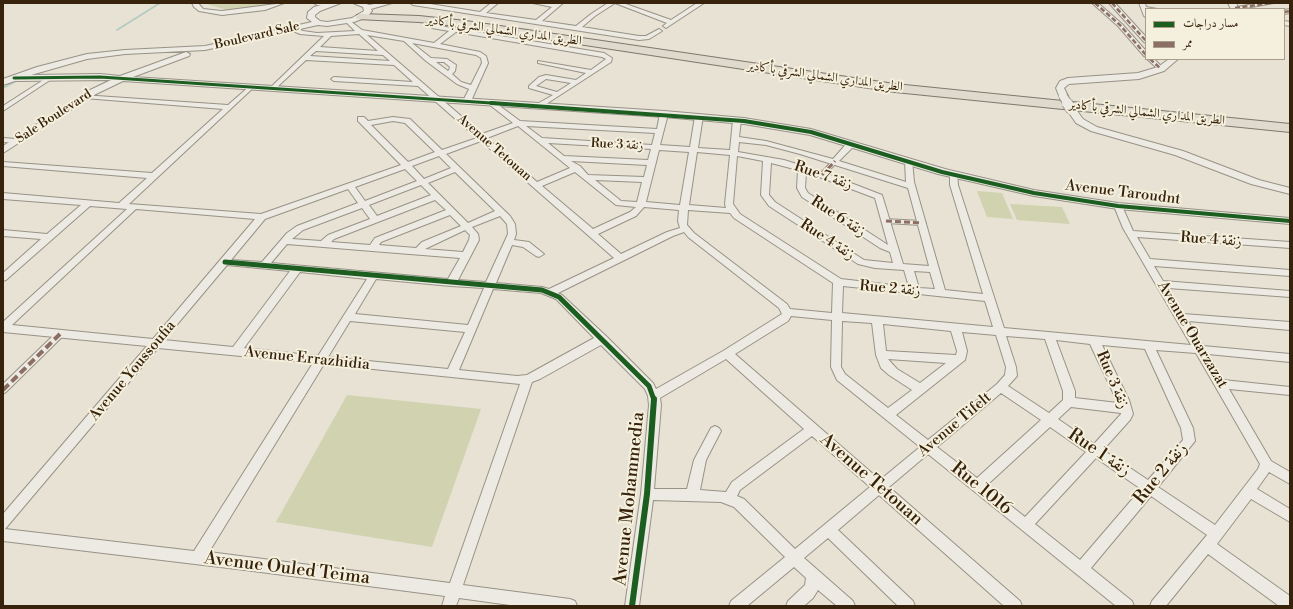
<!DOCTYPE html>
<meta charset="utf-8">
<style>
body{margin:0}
#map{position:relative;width:1293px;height:609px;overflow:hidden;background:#e7e2d3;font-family:"Libre Bodoni",Amiri,serif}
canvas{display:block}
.frame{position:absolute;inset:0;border:4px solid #37230b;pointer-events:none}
.legend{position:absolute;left:1145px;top:8px;width:140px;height:52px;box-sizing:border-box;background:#f5efdd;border:1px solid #a99d89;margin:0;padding:5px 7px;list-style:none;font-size:12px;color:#37230b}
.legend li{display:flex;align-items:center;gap:8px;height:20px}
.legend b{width:20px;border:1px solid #a99d89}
</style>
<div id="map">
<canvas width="1293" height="609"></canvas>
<div class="frame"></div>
<ul class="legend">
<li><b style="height:5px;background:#1b5e20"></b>مسار دراجات</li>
<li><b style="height:5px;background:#8d6e63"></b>ممر</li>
</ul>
</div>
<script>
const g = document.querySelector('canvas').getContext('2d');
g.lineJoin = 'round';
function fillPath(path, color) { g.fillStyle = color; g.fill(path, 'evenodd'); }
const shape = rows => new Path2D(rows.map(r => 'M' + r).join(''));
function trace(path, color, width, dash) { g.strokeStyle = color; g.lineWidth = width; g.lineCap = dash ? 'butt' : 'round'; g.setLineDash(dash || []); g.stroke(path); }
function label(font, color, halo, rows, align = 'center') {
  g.font = font + ' "Libre Bodoni",Amiri,serif'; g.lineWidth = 4; g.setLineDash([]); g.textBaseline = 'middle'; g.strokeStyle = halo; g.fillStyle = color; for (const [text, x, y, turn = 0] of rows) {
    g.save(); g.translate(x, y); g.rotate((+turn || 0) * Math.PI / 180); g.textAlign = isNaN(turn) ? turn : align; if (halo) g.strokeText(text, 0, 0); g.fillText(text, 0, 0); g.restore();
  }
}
const green = shape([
 [204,3,271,3,259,8,232,12],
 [977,191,1002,193,1013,219,987,217],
 [1010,204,1062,207,1070,224,1017,220],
 [347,395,481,409,432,547,276,522]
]);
const stream = shape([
 [117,30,160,3],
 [3,88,18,80]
]);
const pedestrian = shape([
 [835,159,838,161,837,162,824,176,820,176,820,174,833,160,835,159],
 [884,219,922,221,926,223,922,225,886,223,884,223,882,221,884,219],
 [60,331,63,332,64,334,63,336,6,392,3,394,3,384,57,332,60,331]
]);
const minor = shape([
 [192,3,198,3,203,9,222,11,284,3,265,10,222,15,199,11,194,7,192,3],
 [314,3,333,3,334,4,331,6,317,5,314,3],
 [410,3,424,3,480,12,491,3,498,3,486,13,536,20,552,7,533,3,563,3,542,21,576,26,591,14,608,3,615,3,595,16,582,27,639,36,646,36,659,29,662,31,649,39,639,40,413,5,410,3],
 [615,3,623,3,671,20,697,3,704,3,666,28,663,26,667,23,615,3],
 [1092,3,1098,3,1122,24,1146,51,1146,57,1144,56,1118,26,1092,3],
 [1109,3,1115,3,1146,37,1146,43,1144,42,1109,3],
 [1139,3,1145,3,1146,7,1157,9,1146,9,1146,17,1144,16,1139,3],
 [1259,3,1274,3,1240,9,1232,8,1259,3],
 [1290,9,1290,13,1284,14,1284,10,1290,9],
 [349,20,362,30,434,43,449,31,432,28,432,26,434,25,604,53,612,58,611,62,540,108,536,106,537,104,553,95,529,88,529,86,539,77,546,75,576,80,586,73,538,63,538,61,591,70,606,59,602,57,456,32,440,44,480,52,486,56,488,63,471,101,467,103,463,101,469,89,457,84,426,61,404,41,367,35,482,134,513,123,490,105,490,101,493,101,520,121,657,129,660,114,664,112,668,114,660,145,690,147,695,116,699,114,703,116,698,148,730,150,733,120,737,118,741,120,739,137,766,141,833,159,848,142,854,142,854,146,839,161,906,182,905,162,909,160,912,160,914,182,945,290,983,294,950,185,950,175,954,173,957,173,958,185,1004,328,1191,345,1123,228,1114,206,1115,204,1118,203,1122,206,1133,231,1290,242,1290,248,1137,237,1150,259,1290,270,1290,276,1154,266,1163,281,1290,291,1290,297,1168,288,1183,314,1290,322,1290,330,1188,321,1203,346,1290,354,1290,362,1208,354,1223,380,1290,387,1290,395,1229,389,1271,461,1290,472,1290,484,1269,472,1257,489,1290,509,1290,522,1251,499,1217,544,1290,596,1290,606,1279,606,1208,554,1166,606,1150,606,1152,601,1207,535,1151,496,1091,568,1132,601,1134,606,1116,606,928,454,889,487,1020,601,1022,606,1004,606,879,495,838,530,913,601,915,606,898,606,828,538,804,558,853,601,855,606,837,606,818,590,813,598,804,606,786,606,788,601,805,585,806,578,794,567,747,606,729,606,731,601,785,557,734,507,721,502,653,500,639,606,625,606,641,494,649,405,648,396,645,389,601,345,540,379,532,382,463,585,570,599,575,601,577,606,517,606,459,598,456,606,442,606,445,596,245,570,3,541,3,514,147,346,3,332,3,322,127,209,90,206,6,280,3,281,3,273,41,239,3,236,3,230,47,234,81,205,3,199,3,193,119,203,147,178,3,166,3,162,152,173,223,109,84,98,81,96,82,95,228,105,251,85,253,86,253,88,129,204,261,214,401,165,358,121,358,117,364,117,368,121,393,117,410,119,442,150,477,138,418,86,334,81,331,79,334,77,413,82,394,65,306,60,275,89,271,89,271,87,324,36,300,34,289,29,289,27,293,27,303,31,317,33,355,31,346,22,349,20],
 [359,34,378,51,320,47,331,36,359,34],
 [412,43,476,55,481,58,482,63,471,85,461,82,452,74,455,71,456,65,447,59,431,58,412,43],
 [316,51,383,55,390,61,310,56,316,51],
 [436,62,444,62,450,67,449,70,448,71,436,62],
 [546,79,571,83,557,92,536,86,546,79],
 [393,121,405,123,435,152,408,162,371,125,393,121],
 [518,126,570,168,537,182,487,138,518,126],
 [526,126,655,133,652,145,542,138,526,126],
 [481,141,533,187,614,258,549,289,542,287,496,283,512,245,523,247,536,256,539,257,544,254,529,242,514,240,516,234,515,224,510,216,446,154,481,141],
 [739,142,766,145,800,154,908,188,929,266,903,264,882,195,825,173,784,160,738,152,739,142],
 [548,143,651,149,648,160,564,156,548,143],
 [659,150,689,152,680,205,646,202,659,150],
 [697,152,730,155,725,204,726,208,689,205,697,152],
 [439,156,451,168,424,179,412,166,439,156],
 [737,156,763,161,761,195,769,206,858,264,875,268,904,270,909,287,841,279,740,214,733,204,737,156],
 [571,161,647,165,644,177,588,175,580,166,571,161],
 [771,163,798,170,797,188,802,197,880,248,890,252,893,263,864,260,775,202,769,195,771,163],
 [405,169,417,181,365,201,355,187,405,169],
 [455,172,495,211,468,223,428,183,455,172],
 [575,172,616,205,636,207,630,212,593,229,542,186,575,172],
 [806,172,875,198,888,245,808,193,805,188,806,172],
 [595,180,642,182,637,202,621,201,595,180],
 [421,185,431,195,377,216,369,205,421,185],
 [348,189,358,203,297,226,287,233,262,262,231,260,265,219,348,189],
 [435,200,446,210,375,238,370,245,331,242,334,239,435,200],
 [644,207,679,210,678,221,680,228,667,232,621,254,598,234,636,216,644,207],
 [362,208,370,219,328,235,321,241,292,239,303,230,362,208],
 [136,209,255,219,153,339,12,325,136,209],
 [688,210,730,213,734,218,833,283,832,313,790,309,787,304,694,233,687,225,688,210],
 [450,215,461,226,422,242,416,248,379,245,381,242,450,215],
 [500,216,507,224,508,234,486,282,458,280,479,240,478,234,472,227,500,216],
 [465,230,470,235,469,240,463,252,425,249,465,230],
 [684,232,688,237,779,308,782,314,723,351,656,389,653,383,606,336,562,295,558,293,673,236,684,232],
 [287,244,372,251,460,258,448,279,271,263,287,244],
 [227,265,290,271,233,347,164,340,227,265],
 [914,271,930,272,935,289,919,288,914,271],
 [300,272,367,279,318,356,244,348,300,272],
 [376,279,451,286,484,288,468,325,355,314,376,279],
 [843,286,985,301,993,327,842,313,843,286],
 [493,289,541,293,556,299,594,338,527,375,517,376,459,370,493,289],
 [791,316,832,320,831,367,837,380,920,447,880,480,735,354,788,321,791,316],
 [350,321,465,332,448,369,328,357,350,321],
 [842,321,872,323,876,355,881,368,889,375,912,390,888,408,845,374,841,367,842,321],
 [883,324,951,331,957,351,956,355,886,351,883,324],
 [962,332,996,335,1006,367,1005,375,997,384,928,440,896,415,965,360,967,351,962,332],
 [1006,336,1045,339,1063,391,1063,400,1049,413,1008,386,1017,376,1016,367,1006,336],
 [1056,340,1090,344,1118,403,1075,398,1075,391,1056,340],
 [1102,345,1145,349,1181,428,1183,440,1148,480,1103,450,1130,420,1133,414,1129,400,1102,345],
 [158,348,313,363,194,551,5,529,158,348],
 [1156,350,1196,353,1260,464,1258,469,1215,525,1158,487,1195,441,1193,428,1156,350],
 [726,359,804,429,732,482,726,492,700,490,706,460,721,431,719,428,715,426,711,428,694,460,687,489,654,489,661,405,660,398,726,359],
 [888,359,946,363,920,383,897,369,888,359],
 [324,364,520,384,450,583,209,552,324,364],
 [1001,393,1041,420,977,478,937,447,1001,393],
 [1071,407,1121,413,1121,414,1094,444,1058,419,1071,407],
 [1050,427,1086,452,1025,517,986,486,1050,427],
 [812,436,870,487,795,549,744,499,737,496,740,490,812,436],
 [1096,458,1141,489,1080,560,1035,524,1096,458],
 [1147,59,1154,59,1164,69,1159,70,1147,59],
 [51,75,54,77,53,78,3,111,3,106,51,75],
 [3,138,16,139,20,141,16,143,3,142,3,138]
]);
const tertiary = shape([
 [329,3,341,3,320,11,315,15,315,17,320,21,327,22,352,18,364,11,363,7,353,3,364,3,369,5,379,3,392,3,371,9,372,11,367,17,354,22,327,26,318,25,205,50,125,54,87,59,31,75,100,74,120,76,186,52,190,54,189,56,133,77,664,111,744,118,811,129,945,169,1034,190,1118,203,1290,218,1290,224,1118,209,1034,196,938,174,810,135,744,124,664,117,123,81,94,95,3,153,3,146,88,91,111,80,15,81,3,85,3,79,37,67,87,54,125,50,205,46,312,22,307,18,308,12,314,7,329,3],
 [1228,3,1236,3,1239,9,1231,9,1228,3],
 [1284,21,1290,22,1290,26,1284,25,1284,21],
 [1169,59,1178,59,1164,71,1139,79,1069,84,1064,88,1068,96,1066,98,1060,98,1056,88,1060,81,1068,78,1138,73,1158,67,1169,59],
 [1072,107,1075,108,1083,119,1097,127,1183,151,1259,180,1290,188,1290,194,1251,184,1175,155,1091,131,1076,123,1067,110,1072,107]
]);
const trunk = shape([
 [361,14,419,16,466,21,895,84,1290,124,1290,132,895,92,466,27,419,22,357,19,356,17,357,15,361,14]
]);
const tertiaryBridgeFar1 = shape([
 [1063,96,1068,104]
]);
const tertiaryBridge = shape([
 [1067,103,1072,110]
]);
const quietFar2 = shape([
 [1095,3,1120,25,1146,55],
 [1112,3,1146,41],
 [1235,8,1271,3],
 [1284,12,1290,11],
 [1150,59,1161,69]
]);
const quietFar1 = shape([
 [822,175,835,161],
 [886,221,922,223]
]);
const quiet = shape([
 [3,390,60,334]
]);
const cyclewayFar3 = shape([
 [14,78,100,77,506,104]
]);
const cyclewayFar2 = shape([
 [491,103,744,121,811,132,942,172,1034,193,1118,206,1290,221]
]);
const cyclewayFar1 = shape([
 [225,262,542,290,559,297,649,386,654,400]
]);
const cycleway = shape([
 [632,606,647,494,654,399]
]);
const farStreetnames = [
 ["الطريق المداري الشمالي الشرقي بأكادير",504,31,8],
 ["Boulevard Sale",257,36,-13],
 ["الطريق المداري الشمالي الشرقي بأكادير",825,77,8],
 ["الطريق المداري الشمالي الشرقي بأكادير",1147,113,6],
 ["Sale Boulevard",54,117,-33],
 ["Rue 3 زنقة",617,145,3],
 ["Avenue Tetouan",494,148,41]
];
const streetNames = [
 ["Rue 7 زنقة",823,176,19],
 ["Avenue Taroudnt",1123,193,7],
 ["Rue 6 زنقة",838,217,33],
 ["Rue 4 زنقة",827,240,33],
 ["Rue 4 زنقة",1211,240,4],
 ["Rue 2 زنقة",890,289,5],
 ["Avenue Ouarzazat",1192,335,59],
 ["Avenue Errazhidia",307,359,6],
 ["Avenue Youssoufia",133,371,-50],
 ["Rue 3 زنقة",1112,380,67],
 ["Avenue Tifelt",955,425,-40]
];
const nearStreetnames = [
 ["Rue 1 زنقة",1099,453,34],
 ["Rue 2 زنقة",1161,474,-51],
 ["Avenue Tetouan",871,480,41],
 ["Rue 1016",981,489,39],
 ["Avenue Mohammedia",630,499,-84],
 ["Avenue Ouled Teima",287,569,7]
];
fillPath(green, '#d0d2b0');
trace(stream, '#b1cac2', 1.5);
trace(pedestrian, '#989287', 2);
trace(minor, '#989287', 2);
trace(tertiary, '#989287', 2);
trace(trunk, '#7e786d', 2);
fillPath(pedestrian, '#eceae2');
fillPath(minor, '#eceae2');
fillPath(tertiary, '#eceae2');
fillPath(trunk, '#dfdacd');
trace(tertiaryBridgeFar1, '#989287', 10, []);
trace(tertiaryBridge, '#989287', 12, []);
trace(tertiaryBridgeFar1, '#eceae2', 8);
trace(tertiaryBridge, '#eceae2', 10);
trace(quietFar2, '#8d6e63', 2.5, [5, 2.5]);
trace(quietFar1, '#8d6e63', 3, [6, 3]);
trace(quiet, '#8d6e63', 4, [8, 4]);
trace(cyclewayFar3, '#1b5e20', 3);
trace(cyclewayFar2, '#1b5e20', 4);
trace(cyclewayFar1, '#1b5e20', 5);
trace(cycleway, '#1b5e20', 6);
label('13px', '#37230b', '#f5efdd', farStreetnames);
label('15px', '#37230b', '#f5efdd', streetNames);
label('18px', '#37230b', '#f5efdd', nearStreetnames);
</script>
